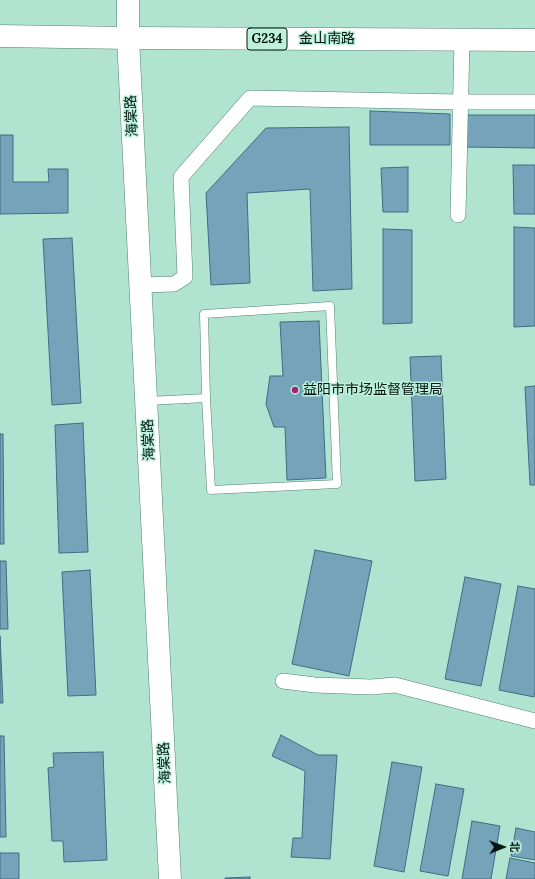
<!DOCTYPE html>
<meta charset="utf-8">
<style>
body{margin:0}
#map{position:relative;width:535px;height:879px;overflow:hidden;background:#b0e4d1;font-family:Lora,"Noto Sans SC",serif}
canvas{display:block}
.north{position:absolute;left:483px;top:827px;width:40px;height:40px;-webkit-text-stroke:3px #bdf1de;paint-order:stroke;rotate:89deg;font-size:11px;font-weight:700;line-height:16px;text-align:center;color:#031610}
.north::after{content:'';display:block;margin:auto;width:14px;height:18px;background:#031610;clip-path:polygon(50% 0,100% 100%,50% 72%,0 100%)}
</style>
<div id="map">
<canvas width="535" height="879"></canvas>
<div class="north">北</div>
</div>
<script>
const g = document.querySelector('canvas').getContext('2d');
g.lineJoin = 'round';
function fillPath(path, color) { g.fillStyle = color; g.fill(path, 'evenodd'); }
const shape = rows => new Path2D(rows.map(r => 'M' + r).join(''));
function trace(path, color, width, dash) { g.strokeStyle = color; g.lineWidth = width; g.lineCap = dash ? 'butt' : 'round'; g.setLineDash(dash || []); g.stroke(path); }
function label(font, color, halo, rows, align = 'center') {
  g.font = font + ' Lora,"Noto Sans SC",serif'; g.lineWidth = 3; g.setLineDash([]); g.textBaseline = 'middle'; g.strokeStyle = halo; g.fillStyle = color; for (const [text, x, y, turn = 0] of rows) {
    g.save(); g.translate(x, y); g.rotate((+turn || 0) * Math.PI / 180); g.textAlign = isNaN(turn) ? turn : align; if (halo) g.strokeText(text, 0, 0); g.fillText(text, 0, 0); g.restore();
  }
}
const building = shape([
 [370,111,450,114,450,145,370,145,370,111],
 [467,115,535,115,535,148,466,147,467,115],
 [349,127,352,289,313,291,310,189,247,193,250,283,211,285,206,193,266,128,349,127],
 [0,135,13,135,13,182,49,182,48,169,68,169,68,213,0,214,0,135],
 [513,165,535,165,535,214,514,214,513,165],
 [408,167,408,212,383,212,381,168,408,167],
 [514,227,535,228,535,326,514,327,514,227],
 [383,229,412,230,412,323,383,324,383,229],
 [72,238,81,403,52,405,43,239,72,238],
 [319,321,326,478,287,480,285,427,274,427,266,404,270,376,283,376,280,322,319,321],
 [441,356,446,479,415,481,410,357,441,356],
 [535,386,535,485,530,485,525,387,535,386],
 [83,423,88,552,59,553,55,425,83,423],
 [0,434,3,434,4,544,0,544,0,434],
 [315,550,372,561,349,676,292,664,315,550],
 [0,561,6,561,8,629,0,629,0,561],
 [90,570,96,695,68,696,62,572,90,570],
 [465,577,501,584,481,686,445,679,465,577],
 [518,586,535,589,535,690,534,697,499,690,518,586],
 [0,636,3,703,0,703,0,636],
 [281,735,318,755,337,755,330,859,291,857,293,838,302,838,305,771,272,756,281,735],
 [0,736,4,736,6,837,0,837,0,736],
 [103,752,107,860,64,862,63,841,52,841,48,768,54,767,53,753,103,752],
 [392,762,422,767,404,872,374,866,392,762],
 [436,784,464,789,448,876,420,871,436,784],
 [472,821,500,826,491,879,462,879,472,821],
 [516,828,535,832,535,860,511,856,516,828],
 [0,853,19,853,19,879,0,879,0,853],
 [510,858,535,863,535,879,506,879,510,858],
 [250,877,250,879,225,879,225,878,250,877]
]);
const lane = shape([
 [148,401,206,398,211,490,337,484,330,306,204,314,206,398]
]);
const street = shape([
 [458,215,462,40],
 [141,285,174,284,185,277,181,177,250,98,460,102,535,102],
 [283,681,315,685,371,687,395,685,535,721]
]);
const secondary = shape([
 [128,0,128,38,170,879]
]);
const highway = shape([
 [0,36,128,38,535,40]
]);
const markers = [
 [295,390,4,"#a4216f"]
];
const shields = [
 [267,39,40]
];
const shieldNames = [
 ["G234",267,39]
];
const streetNames = [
 ["金山南路",327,39],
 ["海棠路",132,116,-93],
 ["海棠路",149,440,-93],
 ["海棠路",165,763,-93]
];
const poiNames = [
 ["益阳市市场监督管理局",303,390]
];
fillPath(building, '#75a3ba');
trace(building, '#406d82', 1);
trace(lane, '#50816f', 9);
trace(street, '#50816f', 16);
trace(secondary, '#50816f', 23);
trace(highway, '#50816f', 23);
trace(lane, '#fff', 8);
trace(street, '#fff', 15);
trace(secondary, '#fff', 22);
trace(highway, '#fff', 22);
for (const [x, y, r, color] of markers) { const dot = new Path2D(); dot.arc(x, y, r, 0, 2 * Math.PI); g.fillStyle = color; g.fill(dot); trace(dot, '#bdf1de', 1.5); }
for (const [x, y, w] of shields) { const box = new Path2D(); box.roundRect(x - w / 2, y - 11, w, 22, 3); g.fillStyle = '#bdf1de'; g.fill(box); trace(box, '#031610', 1); }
label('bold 13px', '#031610', null, shieldNames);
label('14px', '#031610', '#bdf1de', streetNames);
label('14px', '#031610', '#bdf1de', poiNames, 'left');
</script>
